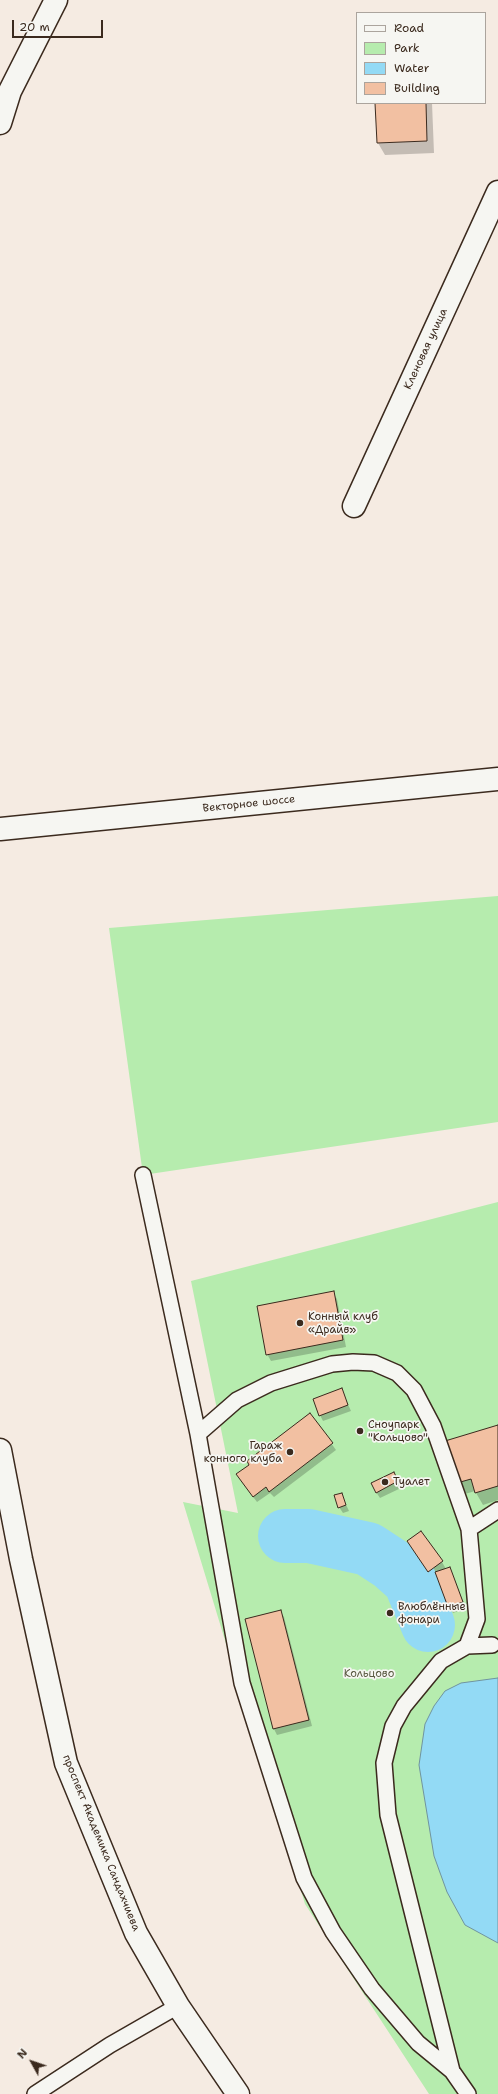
<!DOCTYPE html>
<meta charset="utf-8">
<style>
body{margin:0}
#map{position:relative;width:498px;height:2094px;overflow:hidden;background:#f5ebe2;font-family:"Shantell Sans",sans-serif}
canvas{display:block}
.legend{position:absolute;left:356px;top:12px;width:130px;height:92px;box-sizing:border-box;background:#f6f6f2;border:1px solid #aba49d;margin:0;padding:5px 7px;list-style:none;font-size:12px;color:#3b2a1e}
.legend li{display:flex;align-items:center;gap:8px;height:20px}
.legend b{width:20px;border:1px solid #aba49d}
.north{position:absolute;left:12px;top:2042px;width:40px;height:40px;-webkit-text-stroke:3px #f6f6f2;paint-order:stroke;rotate:310deg;font-size:11px;font-weight:700;line-height:16px;text-align:center;color:#3b2a1e}
.north::after{content:'';display:block;margin:auto;width:14px;height:18px;background:#3b2a1e;clip-path:polygon(50% 0,100% 100%,50% 72%,0 100%)}
.scale{position:absolute;left:12px;top:20px;width:91px;height:18px;box-sizing:border-box;border:2px solid #3b2a1e;border-top:0;padding-left:5px;font-size:12px;line-height:14px;white-space:nowrap;color:#3b2a1e;-webkit-text-stroke:3px #f6f6f2;paint-order:stroke}
</style>
<div id="map">
<canvas width="498" height="2094"></canvas>
<ul class="legend">
<li><b style="height:5px;background:#f6f6f2"></b>Road</li>
<li><b style="height:11px;background:#b6ecae"></b>Park</li>
<li><b style="height:11px;background:#93daf5"></b>Water</li>
<li><b style="height:11px;background:#f2c0a2"></b>Building</li>
</ul>
<div class="north">N</div>
<div class="scale">20 m</div>
</div>
<script>
const g = document.querySelector('canvas').getContext('2d');
g.lineJoin = 'round';
function fillPath(path, color) { g.fillStyle = color; g.fill(path, 'evenodd'); }
const shape = rows => new Path2D(rows.map(r => 'M' + r).join(''));
function trace(path, color, width, dash) { g.strokeStyle = color; g.lineWidth = width; g.lineCap = dash ? 'butt' : 'round'; g.setLineDash(dash || []); g.stroke(path); }
function label(font, color, halo, rows, align = 'center') {
  g.font = font + ' "Shantell Sans",sans-serif'; g.lineWidth = 3.5; g.setLineDash([]); g.textBaseline = 'middle'; g.strokeStyle = halo; g.fillStyle = color; for (const [text, x, y, turn = 0] of rows) {
    g.save(); g.translate(x, y); g.rotate((+turn || 0) * Math.PI / 180); g.textAlign = isNaN(turn) ? turn : align; if (halo) g.strokeText(text, 0, 0); g.fillText(text, 0, 0); g.restore();
  }
}
const green = shape([
 [498,896,498,1122,143,1175,109,928],
 [498,1202,498,2094,429,2094,305,1904,183,1502,238,1513,191,1281]
]);
const water = shape([
 [498,1678,498,1943,465,1925,447,1892,434,1856,419,1765,425,1724,434,1706,445,1691,461,1683,498,1678]
]);
const shadow = shape([
 [376,103,432,103,434,153,385,155,378,143],
 [333,1293,337,1299,346,1347,271,1361,267,1354],
 [341,1389,351,1411,323,1421,320,1415],
 [310,1414,336,1450,274,1497,270,1493,257,1502,241,1481,250,1465],
 [498,1426,498,1500,483,1505,475,1491,465,1494,458,1482],
 [397,1479,401,1488,380,1498,376,1492],
 [341,1494,349,1511,343,1513,339,1507],
 [408,1542,442,1562,446,1569,449,1568,466,1608,453,1613,437,1574,432,1577],
 [280,1611,284,1617,312,1726,277,1735,274,1729]
]);
const river = shape([
 [285,1536,309,1536,368,1549,391,1564,410,1581,428,1625]
]);
const building = shape([
 [375,103,426,103,427,141,377,143,375,103],
 [334,1291,343,1340,266,1355,257,1306,334,1291],
 [342,1388,348,1405,319,1416,313,1399,342,1388],
 [310,1413,333,1443,269,1492,266,1487,253,1497,236,1474,249,1465,247,1461,310,1413],
 [498,1425,498,1486,475,1493,471,1479,457,1483,445,1441,498,1425],
 [394,1472,398,1481,376,1493,371,1483,394,1472],
 [342,1493,346,1505,338,1508,334,1495,342,1493],
 [421,1531,443,1561,428,1572,407,1541,421,1531],
 [450,1567,463,1602,448,1607,435,1572,450,1567],
 [281,1610,309,1720,273,1729,245,1619,281,1610]
]);
const service = shape([
 [143,1175,198,1434],
 [469,1529,498,1510],
 [452,2071,418,2043,372,1989,333,1932,304,1878,242,1683,198,1434,237,1400,271,1383,332,1364,353,1362,374,1363,397,1373,414,1390,433,1426,469,1529,477,1619,467,1646],
 [35,2094,110,2045,178,2006],
 [468,2094,452,2071,388,1815,384,1763,393,1726,404,1706,441,1661,467,1646,492,1645]
]);
const minor = shape([
 [354,506,498,192]
]);
const tertiary = shape([
 [0,123,10,91,56,0]
]);
const secondary = shape([
 [0,829,498,779],
 [0,1450,21,1559,66,1763,136,1933,178,2006,238,2094]
]);
const markers = [
 [300,1323,4,"#3b2a1e"],
 [360,1431,4,"#3b2a1e"],
 [290,1452,4,"#3b2a1e"],
 [385,1482,4,"#3b2a1e"],
 [390,1613,4,"#3b2a1e"]
];
const streetNames = [
 ["Кленовая улица",426,349,-65],
 ["Векторное шоссе",249,804,-6],
 ["проспект Академика Сандахчиева",101,1843,68]
];
const poiNames = [
 ["Конный клуб",308,1317],
 ["«Драйв»",308,1330],
 ["Сноупарк",368,1425],
 ["\"Кольцово\"",368,1438],
 ["Гараж",282,1446,"right"],
 ["конного клуба",282,1459,"right"],
 ["Туалет",393,1482],
 ["Влюблённые",398,1607],
 ["фонари",398,1620]
];
const parkNames = [
 ["Кольцово",369,1674]
];
fillPath(green, '#b6ecae');
fillPath(water, '#93daf5');
trace(water, '#70949f', 1);
fillPath(shadow, '#0003');
trace(river, '#93daf5', 54);
fillPath(building, '#f2c0a2');
trace(building, '#3b2a1e', 1);
trace(service, '#3b2a1e', 18);
trace(minor, '#3b2a1e', 25);
trace(tertiary, '#3b2a1e', 25);
trace(secondary, '#3b2a1e', 25);
trace(service, '#f6f6f2', 15);
trace(minor, '#f6f6f2', 22);
trace(tertiary, '#f6f6f2', 22);
trace(secondary, '#f6f6f2', 22);
for (const [x, y, r, color] of markers) { const dot = new Path2D(); dot.arc(x, y, r, 0, 2 * Math.PI); g.fillStyle = color; g.fill(dot); trace(dot, '#f6f6f2', 1.5); }
label('11px', '#3b2a1e', '#f6f6f2', streetNames);
label('11px', '#3b2a1e', '#f6f6f2', poiNames, 'left');
label('11px', '#5a5a42', '#f6f6f2', parkNames);
</script>
